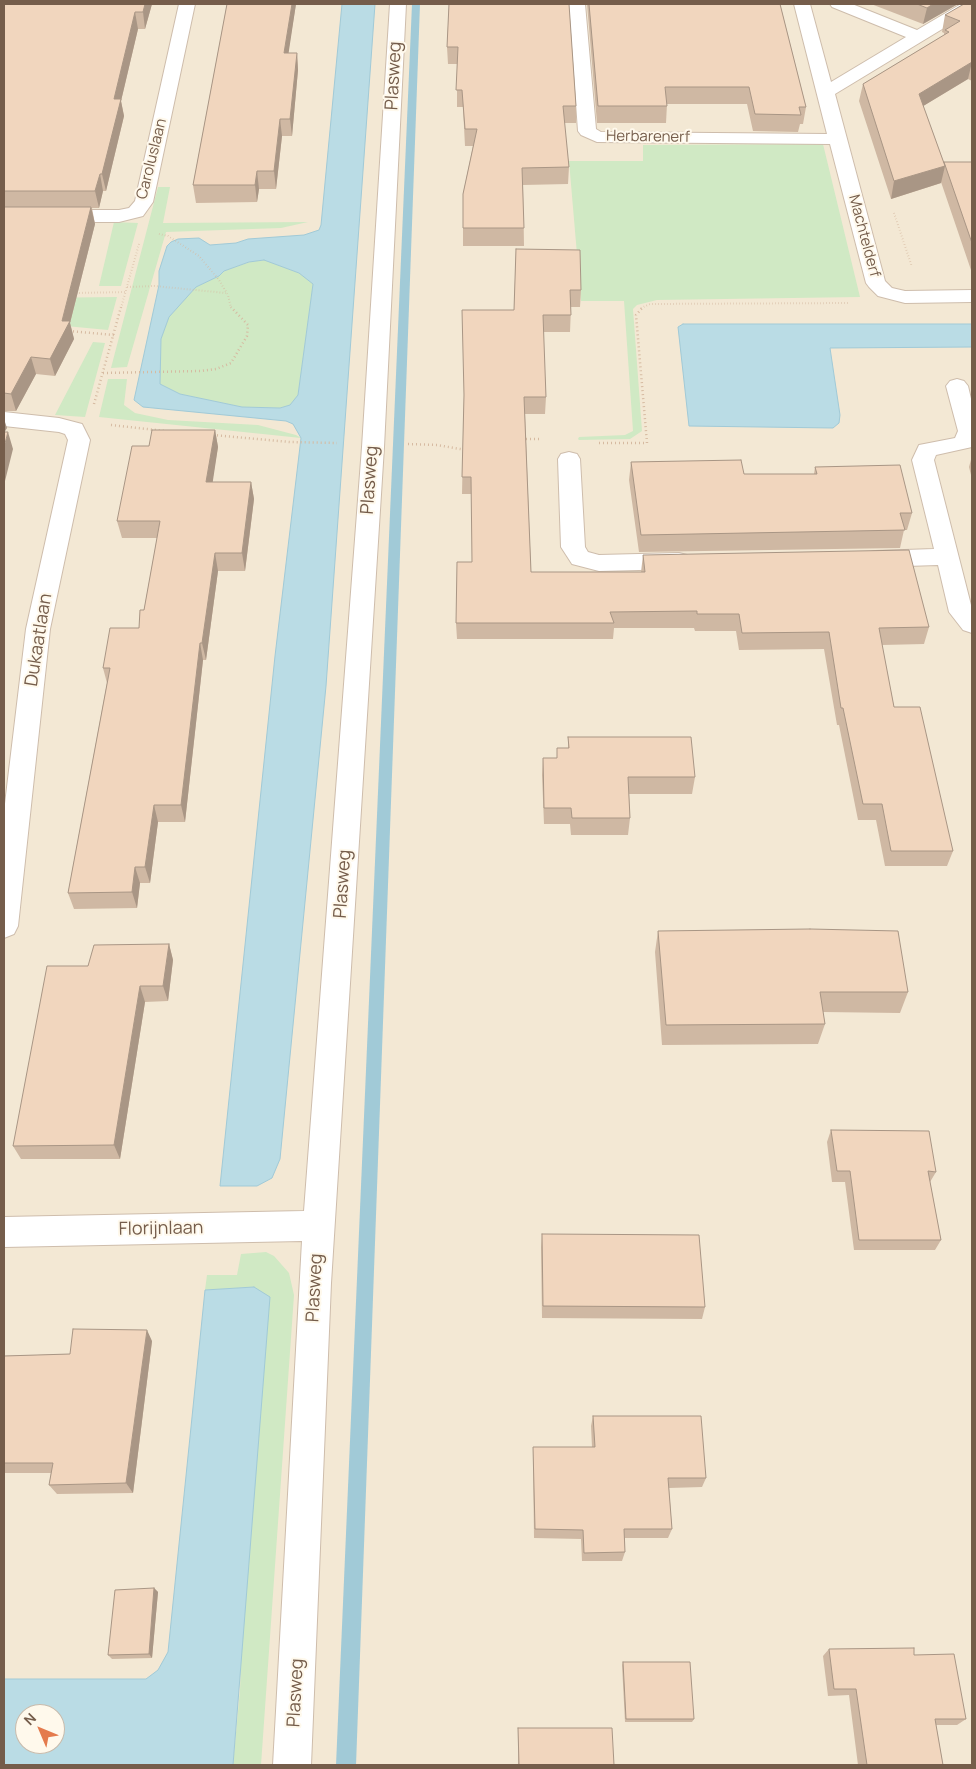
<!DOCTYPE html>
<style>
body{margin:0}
#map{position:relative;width:976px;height:1769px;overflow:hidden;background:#fcf5e6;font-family:Manrope,sans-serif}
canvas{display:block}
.frame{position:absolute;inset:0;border:5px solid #755d4b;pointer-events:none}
.north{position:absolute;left:15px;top:1704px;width:50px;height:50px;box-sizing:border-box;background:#fff9ec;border:1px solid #c8bbac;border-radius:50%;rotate:315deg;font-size:14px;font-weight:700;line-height:20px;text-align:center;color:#755d4b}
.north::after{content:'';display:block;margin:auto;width:18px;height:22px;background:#e47b4d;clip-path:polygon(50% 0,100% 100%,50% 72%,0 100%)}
</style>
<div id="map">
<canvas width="976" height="1769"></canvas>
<div class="frame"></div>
<div class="north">N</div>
</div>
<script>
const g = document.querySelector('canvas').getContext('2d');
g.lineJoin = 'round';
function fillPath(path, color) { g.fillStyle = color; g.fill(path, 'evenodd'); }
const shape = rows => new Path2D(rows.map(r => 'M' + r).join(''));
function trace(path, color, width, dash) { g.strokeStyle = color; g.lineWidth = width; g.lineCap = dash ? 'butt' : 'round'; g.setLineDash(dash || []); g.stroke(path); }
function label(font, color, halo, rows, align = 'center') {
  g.font = font + ' Manrope,sans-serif'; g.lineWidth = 4; g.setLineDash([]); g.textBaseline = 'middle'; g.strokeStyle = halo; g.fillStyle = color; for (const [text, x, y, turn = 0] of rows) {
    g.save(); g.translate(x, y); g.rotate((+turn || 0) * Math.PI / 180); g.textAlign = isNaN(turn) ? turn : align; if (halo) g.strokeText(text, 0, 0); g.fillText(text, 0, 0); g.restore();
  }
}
const residential = shape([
 [4,4,972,4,972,1765,4,1765],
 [25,1714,55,1714,55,1744,25,1744]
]);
const green = shape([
 [823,144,860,297,657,300,637,305,633,309,642,431,630,439,579,440,578,439,579,437,625,435,633,431,624,301,581,301,569,161,643,161,643,145],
 [158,187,170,187,163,223,308,222,281,228,166,232,127,367,111,368],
 [114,222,138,223,121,286,99,286],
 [264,260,299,273,313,284,298,395,290,405,280,408,242,407,180,394,160,384,161,339,169,317,196,287,219,276,224,271,250,262],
 [117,297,108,330,23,322,29,298],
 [93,342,105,343,85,417,55,415],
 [108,379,127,379,124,405,135,413,168,420,258,425,296,435,301,438,99,417],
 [266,1252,274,1256,289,1273,294,1295,261,1765,233,1765,240,1690,254,1287,205,1290,207,1275,237,1275,241,1254]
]);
const water = shape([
 [342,4,375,4,326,686,280,1159,272,1178,257,1186,220,1186,275,656,301,438,293,424,286,421,143,407,134,400,159,285,159,271,167,246,171,242,178,239,199,238,210,245,236,243,248,239,304,235,319,230,321,225,342,4],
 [264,260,299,273,313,284,298,395,290,405,280,408,242,407,180,394,160,384,161,339,169,317,196,287,219,276,224,271,249,262,264,260],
 [683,324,972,324,972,347,830,348,840,415,839,423,833,428,689,426,678,327,683,324],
 [254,1287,270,1297,233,1765,4,1765,4,1679,146,1679,158,1670,168,1652,205,1290,254,1287],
 [25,1714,55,1714,55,1744,25,1744,25,1714]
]);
const stream = shape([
 [412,4,420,4,356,1765,336,1765,412,4]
]);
const pathFar1 = shape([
 [894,213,912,267],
 [159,234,168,236,199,256,219,280,228,295,231,308],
 [127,287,154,286,226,293],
 [76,293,125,292],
 [121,308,139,244],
 [641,308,650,304,849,303]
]);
const path = shape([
 [69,331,114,335],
 [103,373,201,371,216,369,231,363,247,336,248,325,231,307],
 [94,404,121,307],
 [111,425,165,431],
 [213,435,290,442,337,443],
 [522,439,541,439],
 [599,443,647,443,636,315,643,307],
 [408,444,437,445,466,450]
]);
const minor = shape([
 [179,4,195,4,153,202,143,216,119,222,4,222,4,210,119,210,129,208,135,201,179,4],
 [390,4,406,4,384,447,331,1283,311,1765,273,1765,302,1241,4,1247,4,1217,304,1211,362,447,390,4],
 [569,4,585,4,596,129,601,132,827,134,794,4,810,4,831,82,906,37,832,7,830,4,852,4,917,30,961,4,972,4,972,11,835,94,885,281,892,288,905,291,972,290,972,302,905,303,878,296,869,287,866,283,830,144,597,142,581,135,578,131,569,4],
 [957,379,964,381,968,386,972,403,972,447,936,455,934,460,972,609,972,633,963,630,949,612,938,565,875,567,867,565,863,559,867,553,875,551,934,549,912,460,919,445,955,438,958,431,946,386,950,381,957,379],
 [4,412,59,418,82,424,90,440,50,629,18,926,14,934,4,938,4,812,26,629,68,440,65,434,59,432,4,426,4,412],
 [569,452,577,454,580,459,585,547,588,552,599,555,679,553,687,555,691,561,687,567,679,569,599,571,572,564,561,547,558,459,561,454,569,452]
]);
const wall = shape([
 [4,4,152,4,145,29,138,29,121,101,124,116,106,191,103,191,99,208,92,208,95,224,70,323,74,339,55,376,36,374,16,411,4,411],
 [227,4,296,4,288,53,297,53,298,70,292,136,282,136,276,189,259,189,257,202,196,203,193,185],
 [449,4,576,106,576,123,564,123,569,167,568,184,523,185,524,246,463,246,463,194,473,146,465,146,463,107,457,107,457,64,448,64,447,47],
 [587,4,780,4,806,107,803,124,800,124,798,132,753,131,747,104,667,104,666,123,597,123],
 [871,4,958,4,923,24],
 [972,4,972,81,968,79,923,106,944,163,972,162,972,273,941,182,941,183,891,199,859,101,863,84,944,35,944,33,942,32,945,15],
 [516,249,581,290,580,307,571,307,570,332,543,332,546,397,545,414,525,414,531,572,641,572,643,555,929,627,924,644,882,645,894,707,953,851,947,866,885,866,876,820,858,820,839,725,837,725,824,649,739,650,736,631,695,631,694,628,614,628,613,639,457,639,456,623,472,562,472,494,462,494,464,397,514,310],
 [215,430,218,447,212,482,251,482,254,499,245,571,218,571,206,660,203,660,185,822,158,822,150,883,140,883,137,908,74,909,68,893,107,683,103,668,139,628,144,610,157,538,122,538,117,521,149,446],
 [972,456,972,479,969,467],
 [631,462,744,474,814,474,815,467,912,513,907,530,904,530,900,548,639,552,629,480],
 [568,737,695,777,692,794,629,794,630,818,628,835,571,835,570,824,544,824,542,775,543,758,557,758,557,748,568,748],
 [658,931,908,992,900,1013,823,1012,825,1024,818,1044,662,1045,655,952],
 [169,944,173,960,168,1001,145,1002,120,1159,21,1159,13,1146,88,966],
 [831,1130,936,1172,930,1182,941,1240,935,1250,854,1250,845,1182,832,1182,827,1142],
 [542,1234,705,1307,702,1319,542,1318,541,1247],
 [152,1341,133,1493,57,1494,49,1485,51,1473,4,1473,4,1356,70,1354],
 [593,1416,706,1478,702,1487,669,1488,672,1529,668,1538,625,1538,625,1552,622,1561,582,1561,581,1539,534,1538,533,1457,533,1447,592,1447,591,1426],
 [154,1588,158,1592,152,1658,112,1659,108,1655],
 [829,1649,914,1655,966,1719,957,1725,936,1725,943,1765,858,1765,849,1695,828,1696,823,1656],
 [623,1662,694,1719,692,1722,625,1722,622,1665],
 [518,1728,614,1765,518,1765]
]);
const shadedWall = shape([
 [145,4,152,4,145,29,143,12],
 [292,4,296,4,286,70,284,53],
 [933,4,958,4,923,24,927,8],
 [135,12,138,29,121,101,124,116,106,191,102,174,114,99],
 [297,53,298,70,292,136,290,119],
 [972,62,968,79,915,111,919,94],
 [280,119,282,136,276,189,274,171],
 [945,166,941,183,891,199,894,181],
 [257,171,259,189,257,202,255,185],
 [100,174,103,191,99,208,95,191],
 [91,207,95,224,70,323,74,339,55,376,50,359,62,321],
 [31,357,36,374,16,411,11,394],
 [4,419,7,428,4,433],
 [215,430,218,447,210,500,206,482],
 [8,432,13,449,4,485,4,447],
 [251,482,254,499,245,571,242,553],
 [215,553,218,571,206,660,202,643],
 [200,643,203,660,185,822,181,805],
 [154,805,158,822,150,883,145,867],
 [135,867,140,883,137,908,132,892],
 [169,944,173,960,168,1001,163,986],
 [140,986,145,1002,120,1159,114,1145],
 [147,1330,152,1341,133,1493,126,1483],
 [154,1588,158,1592,152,1658,149,1654]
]);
const building = shape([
 [4,4,145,4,143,12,135,12,114,99,121,99,102,174,100,174,95,191,4,191,4,4],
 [227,4,292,4,284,53,297,53,290,119,280,119,274,171,257,171,255,185,193,185,227,4],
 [449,4,569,4,576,106,563,106,569,167,522,168,524,228,463,228,463,194,477,129,465,129,462,90,456,90,458,47,447,47,449,4],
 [589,4,780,4,806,107,799,107,801,115,755,114,749,87,665,87,667,106,598,106,589,4],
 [917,4,933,4,927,8,917,4],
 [964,4,972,4,972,62,919,94,945,166,894,181,863,84,949,32,945,30,960,21,945,15,964,4],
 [944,162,972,162,972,243,944,162],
 [4,207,91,207,62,321,70,321,50,359,31,357,11,394,4,393,4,207],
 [516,249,580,250,581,290,570,290,571,315,543,315,546,397,524,397,531,572,645,572,643,555,909,550,929,627,879,628,894,707,920,707,953,851,891,851,882,804,863,804,843,708,841,708,829,632,742,633,739,614,697,614,697,611,610,612,614,623,456,623,457,562,472,562,471,477,462,477,464,395,462,310,514,310,516,249],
 [152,430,215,430,206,482,251,482,242,553,215,553,202,643,200,643,181,805,154,805,145,867,135,867,132,892,68,893,110,668,103,668,110,628,139,628,140,610,144,610,160,521,117,521,132,446,149,446,152,430],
 [4,432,8,432,4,447,4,432],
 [741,460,744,474,817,474,815,467,900,465,912,513,900,513,905,530,641,535,631,462,741,460],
 [568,737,691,737,695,777,628,777,630,818,572,818,571,808,544,808,543,758,557,758,557,748,569,748,568,737],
 [810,929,898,931,908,992,820,992,825,1024,666,1025,658,931,810,929],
 [169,944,163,986,140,986,114,1145,13,1146,47,966,88,966,94,945,169,944],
 [831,1130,929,1131,936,1172,928,1171,941,1240,859,1240,850,1171,837,1171,831,1130],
 [542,1234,699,1235,705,1307,543,1306,542,1234],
 [73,1329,147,1330,126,1483,49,1485,53,1463,4,1463,4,1356,70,1354,73,1329],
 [593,1416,701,1416,706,1478,668,1478,672,1529,624,1529,625,1552,584,1553,583,1530,535,1529,533,1447,595,1447,593,1416],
 [154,1588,149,1654,108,1655,115,1590,154,1588],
 [914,1648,914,1655,954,1654,966,1719,935,1719,943,1765,867,1765,856,1689,834,1689,829,1649,914,1648],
 [623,1662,690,1662,694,1719,626,1719,623,1662],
 [518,1728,612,1728,614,1765,519,1765,518,1728]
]);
const farStreetnames = [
 ["Herbarenerf",648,137,1],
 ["Caroluslaan",152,159,-76],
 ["Machtelderf",864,236,75]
];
const streetNames = [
 ["Plasweg",394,76,-87],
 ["Plasweg",370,480,-86],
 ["Dukaatlaan",39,640,-81],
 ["Plasweg",343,884,-86],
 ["Florijnlaan",161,1229,-1],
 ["Plasweg",315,1288,-87],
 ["Plasweg",296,1693,-87]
];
fillPath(residential, '#f3e8d4');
fillPath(green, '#d0e9c4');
fillPath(water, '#badce5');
trace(water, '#a1cad7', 1);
fillPath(stream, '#a1cad7');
trace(minor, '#cebdac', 2);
trace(pathFar1, '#d6baa1', 2, [0.5, 2.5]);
trace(path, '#d6baa1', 2.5, [1, 3]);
fillPath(minor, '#fff');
fillPath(wall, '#cfb8a3');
fillPath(shadedWall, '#a99685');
fillPath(building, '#f1d6be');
trace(building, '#a99685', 1);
label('15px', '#755d4b', '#fff9ec', farStreetnames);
label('18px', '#755d4b', '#fff9ec', streetNames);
</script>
